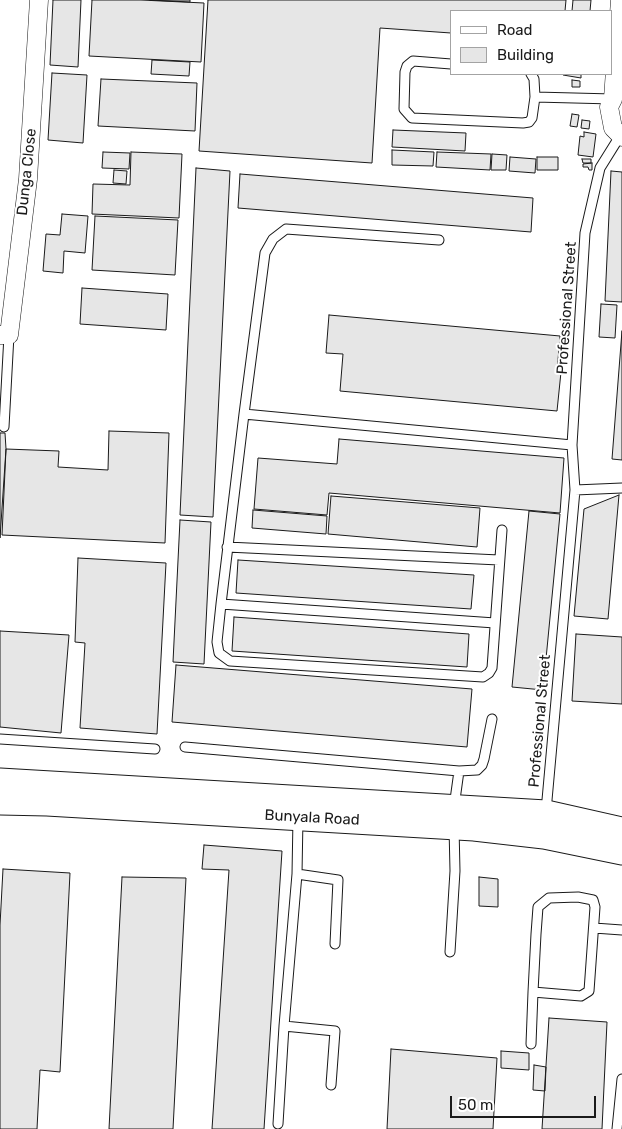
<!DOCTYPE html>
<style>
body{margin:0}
#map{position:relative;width:622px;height:1129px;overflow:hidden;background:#fff;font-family:Rubik,sans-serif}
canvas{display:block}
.legend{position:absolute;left:450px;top:10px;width:162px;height:65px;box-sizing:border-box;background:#fff;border:1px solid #a3a3a3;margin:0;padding:6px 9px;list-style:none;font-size:15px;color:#1a1a1a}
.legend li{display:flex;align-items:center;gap:10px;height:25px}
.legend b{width:25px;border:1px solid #a3a3a3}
.scale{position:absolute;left:450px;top:1096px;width:146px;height:22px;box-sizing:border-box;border:2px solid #1a1a1a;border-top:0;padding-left:6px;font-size:15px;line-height:18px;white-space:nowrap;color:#1a1a1a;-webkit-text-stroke:4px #fff;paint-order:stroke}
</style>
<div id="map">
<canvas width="622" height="1129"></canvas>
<ul class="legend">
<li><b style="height:6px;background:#fff"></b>Road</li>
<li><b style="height:14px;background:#e6e6e6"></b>Building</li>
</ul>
<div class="scale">50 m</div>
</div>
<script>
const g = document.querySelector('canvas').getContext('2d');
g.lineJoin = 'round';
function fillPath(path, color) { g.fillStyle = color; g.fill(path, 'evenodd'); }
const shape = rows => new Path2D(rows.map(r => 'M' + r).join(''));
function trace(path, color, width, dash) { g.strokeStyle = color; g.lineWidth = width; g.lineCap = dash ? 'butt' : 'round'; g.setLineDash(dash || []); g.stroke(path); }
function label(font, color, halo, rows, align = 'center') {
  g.font = font + ' Rubik,sans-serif'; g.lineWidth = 4; g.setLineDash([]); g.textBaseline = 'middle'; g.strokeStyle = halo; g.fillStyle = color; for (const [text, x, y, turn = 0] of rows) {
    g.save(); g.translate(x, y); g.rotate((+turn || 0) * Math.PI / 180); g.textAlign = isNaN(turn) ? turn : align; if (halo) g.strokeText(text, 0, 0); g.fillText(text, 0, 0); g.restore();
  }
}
const building = shape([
 [53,0,81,0,78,67,50,65,53,0],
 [92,0,141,0,204,3,201,62,89,56,92,0],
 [150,0,190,0,190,2,150,0],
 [208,0,566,0,565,11,451,11,451,33,380,28,372,163,199,151,208,0],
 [573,0,591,0,590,11,572,11,573,0],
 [152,60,190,62,189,76,151,74,152,60],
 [52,73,87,75,83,143,48,140,52,73],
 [563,74,581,74,581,78,563,75,563,74],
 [101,79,197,83,195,131,98,126,101,79],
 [572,80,580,81,580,87,572,87,572,80],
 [572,114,579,115,577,127,570,126,572,114],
 [582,120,590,121,589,129,581,128,582,120],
 [393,130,466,133,465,151,392,147,393,130],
 [584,132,596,134,593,157,578,155,580,136,584,137,584,132],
 [392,150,434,152,433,166,392,165,392,150],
 [103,152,130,153,129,169,102,168,103,152],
 [131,152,182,154,179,218,92,214,93,184,130,185,131,152],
 [437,152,491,154,490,170,436,167,437,152],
 [492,154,507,155,506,170,491,170,492,154],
 [510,157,536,159,535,173,509,171,510,157],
 [537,157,558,157,558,170,537,170,537,157],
 [582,159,591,159,591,163,583,163,582,159],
 [592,163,592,170,589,170,588,167,583,167,583,164,592,163],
 [196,168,230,171,213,517,180,515,196,168],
 [114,170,127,171,126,184,113,183,114,170],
 [611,171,622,172,622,302,605,301,611,171],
 [240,174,533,198,531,232,238,208,240,174],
 [62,214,88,216,85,253,64,251,63,273,43,271,46,234,60,235,62,214],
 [95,216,178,220,175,275,92,270,95,216],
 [82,288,168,294,166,330,80,324,82,288],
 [601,304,617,305,615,338,599,337,601,304],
 [329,315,560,336,557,372,561,372,557,411,340,391,343,354,326,353,329,315],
 [622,331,622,460,612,459,622,331],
 [109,431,169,433,165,543,2,535,6,449,59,451,58,467,108,470,109,431],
 [0,433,5,433,6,449,0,538,0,433],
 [339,439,564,458,560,513,329,493,327,515,254,509,258,458,337,464,339,439],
 [619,495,608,619,574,616,584,509,619,495],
 [331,496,480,508,477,547,328,534,331,496],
 [253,510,327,516,326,534,252,528,253,510],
 [529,511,560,514,543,690,512,687,529,511],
 [180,520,211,522,204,664,173,662,180,520],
 [78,558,166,563,157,734,80,728,85,643,75,642,78,558],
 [238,560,474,575,471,609,236,593,238,560],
 [234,617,469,634,467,667,232,651,234,617],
 [0,631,69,635,61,733,0,727,0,631],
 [576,634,622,637,622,704,572,701,576,634],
 [176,665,472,689,467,747,172,722,176,665],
 [204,845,282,851,264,1129,212,1129,229,870,202,869,204,845],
 [3,869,70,873,60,1072,40,1070,37,1129,0,1129,0,925,3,869],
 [122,877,186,878,173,1129,109,1129,122,877],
 [479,877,498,879,498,907,479,906,479,877],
 [549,1018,607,1022,602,1129,542,1129,549,1018],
 [391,1049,497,1058,493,1129,387,1129,391,1049],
 [501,1051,529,1053,529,1070,501,1068,501,1051],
 [534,1065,546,1067,545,1091,533,1090,534,1065]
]);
const service = shape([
 [451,64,413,61,407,66,405,72,404,109,412,118,523,123,529,122,532,118,535,97],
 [531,74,534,79,535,97,613,99],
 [439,240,286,229,273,239,265,253,244,414,221,604,217,642,219,653,230,661,483,677,489,673,492,668,502,530],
 [244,414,572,445],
 [4,427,9,335],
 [575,490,622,488],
 [227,547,499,560],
 [221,604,495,623],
 [0,739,155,749],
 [185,747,459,771,477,770,482,765,484,759,492,719],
 [454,807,459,771],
 [546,811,575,490,572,445,585,233,600,168,620,136],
 [298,818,297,874,284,1026,335,1031,331,1085],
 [297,874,338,880,335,944],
 [594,928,622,930],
 [450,952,455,871,454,827],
 [531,1044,533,992,536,934,538,907,549,898,578,897,593,900,595,907,589,991,581,996,533,992],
 [278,1124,284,1026],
 [617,1129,622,1079]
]);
const minor = shape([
 [620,0,613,99,609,107,613,128,622,137],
 [0,335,9,335,28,179,39,0]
]);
const secondary = shape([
 [0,781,546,813,622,830],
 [0,802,47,803,474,828,544,836,622,852]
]);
const streetNames = [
 ["Dunga Close",27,172,-84],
 ["Professional Street",567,308,-86],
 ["Professional Street",540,721,-85],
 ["Bunyala Road",312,818,3]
];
fillPath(building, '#e6e6e6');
trace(building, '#1a1a1a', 1);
trace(service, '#1a1a1a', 11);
trace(minor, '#1a1a1a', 19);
trace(secondary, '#1a1a1a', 27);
trace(service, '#fff', 9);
trace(minor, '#fff', 18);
trace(secondary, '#fff', 25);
label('15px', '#1a1a1a', '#fff', streetNames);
</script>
